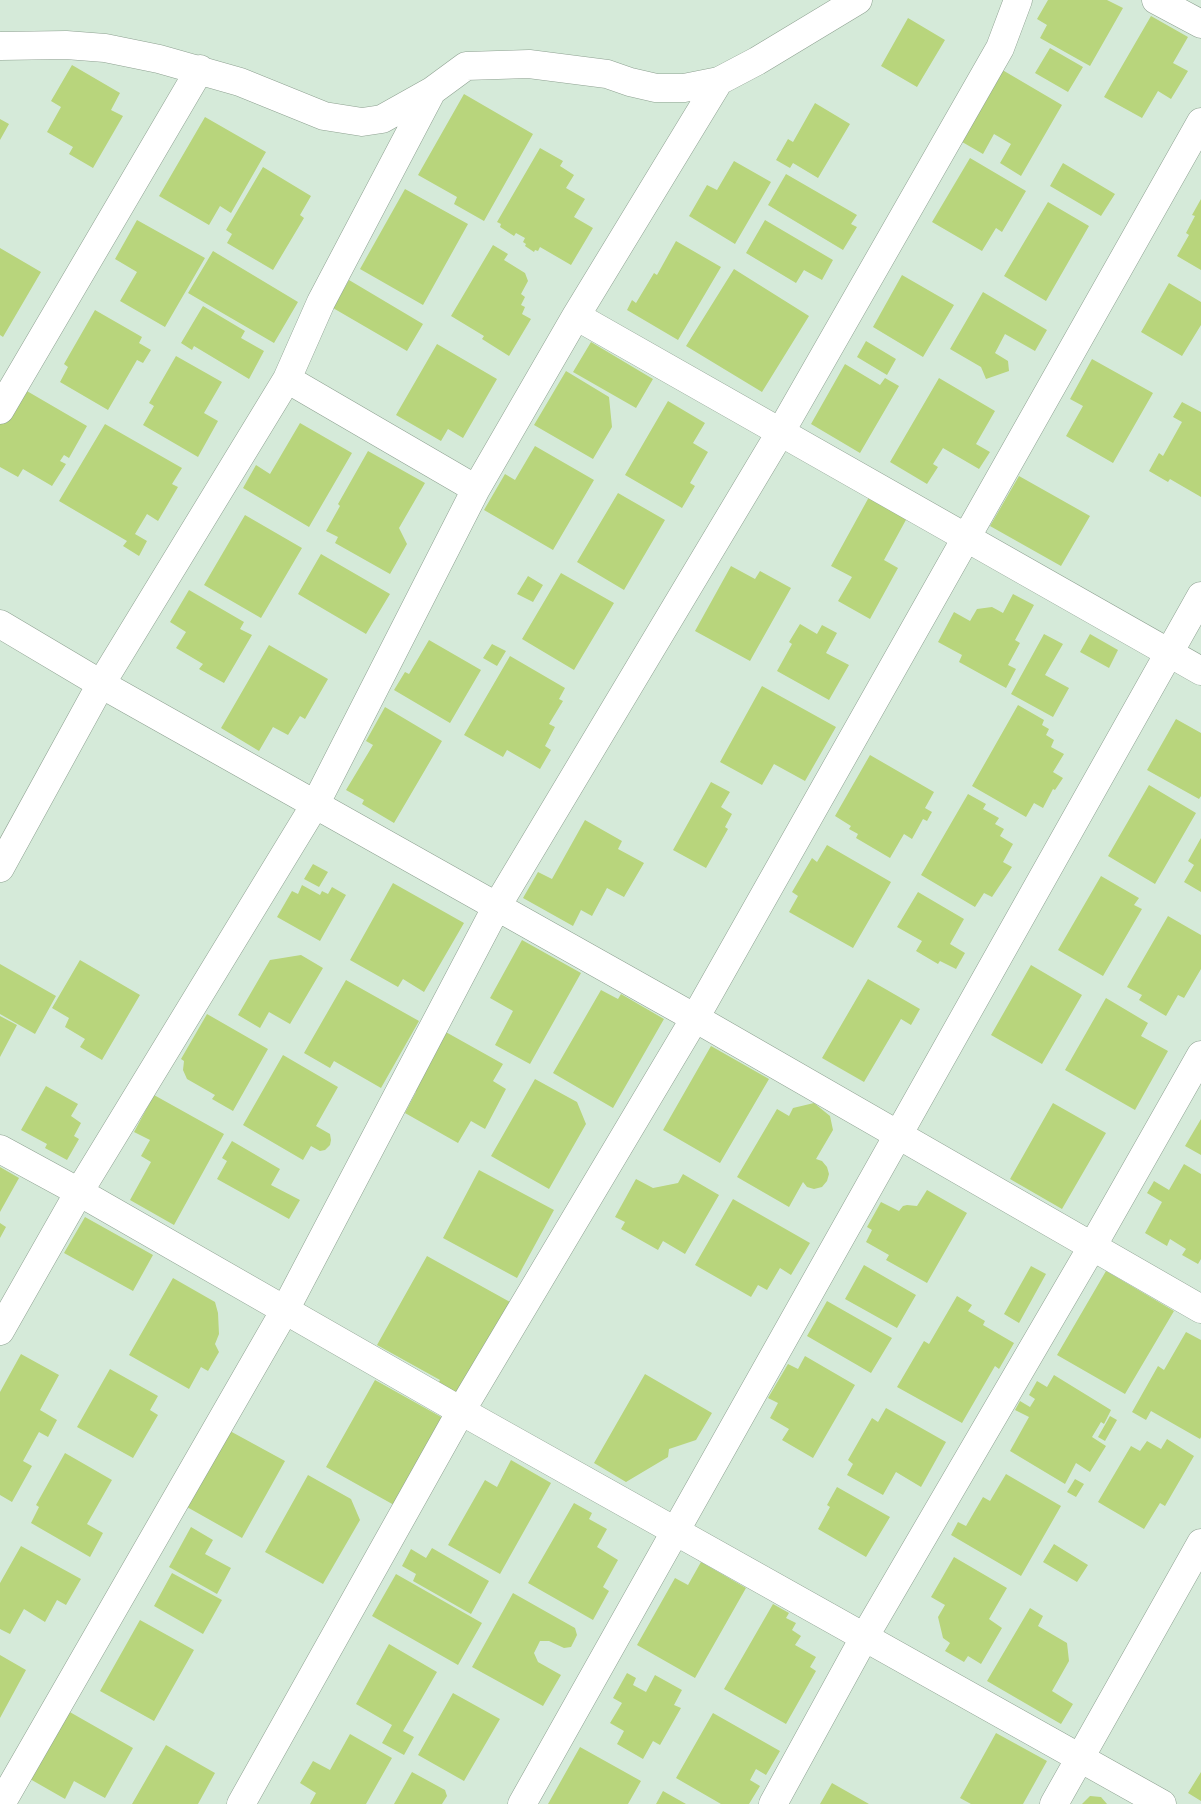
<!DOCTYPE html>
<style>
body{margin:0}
canvas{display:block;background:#d5ead9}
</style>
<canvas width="1201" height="1804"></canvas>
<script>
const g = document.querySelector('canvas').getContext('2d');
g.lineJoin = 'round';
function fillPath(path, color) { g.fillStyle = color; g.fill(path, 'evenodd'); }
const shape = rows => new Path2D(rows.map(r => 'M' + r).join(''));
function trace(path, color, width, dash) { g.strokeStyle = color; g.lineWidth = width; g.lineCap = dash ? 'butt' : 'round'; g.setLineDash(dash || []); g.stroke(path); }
const building = shape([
 [1048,0,1107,0,1123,8,1090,66,1040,38,1047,25,1037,19],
 [1151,16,1188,37,1173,63,1188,71,1171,99,1158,91,1142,118,1104,97],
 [908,18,945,40,917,87,881,66],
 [1050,48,1083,67,1068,92,1035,73],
 [72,65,120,93,111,110,123,116,93,168,69,154,73,147,47,132,61,107,51,101],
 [999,68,1062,105,1021,176,1000,163,1011,144,994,134,983,154,957,139],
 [464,94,533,134,484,221,454,204,457,197,418,175],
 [815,103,850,124,818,178,793,163,790,168,776,160,788,139,793,142],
 [205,117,266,152,231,213,220,206,209,225,159,196],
 [0,119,9,124,0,140],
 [540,148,563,161,560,166,574,175,566,188,585,199,574,217,593,228,571,265,540,247,538,251,535,250,534,252,525,246,526,244,523,242,525,238,516,233,514,236,500,227,501,224,497,222],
 [970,158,1026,191,1002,232,996,228,982,251,932,222],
 [734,161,771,182,735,244,689,216,707,185,717,190],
 [1063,163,1115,194,1101,216,1050,186],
 [263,167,311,196,300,215,304,218,273,270,227,243,232,234,226,230],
 [786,174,857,215,851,224,857,227,843,250,768,205],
 [405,189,468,224,423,305,360,269],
 [1201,199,1201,270,1177,256,1189,235,1186,233,1195,216,1192,215],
 [1048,202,1089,226,1046,301,1004,276],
 [137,220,205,258,165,327,120,301,137,272,115,259],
 [765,220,833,260,822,280,804,270,796,283,746,253],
 [676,241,721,267,678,340,627,310,632,300,636,303,654,273,657,275],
 [493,245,508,254,504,260,525,273,528,281,521,294,525,297,521,305,525,307,522,314,531,319,509,356,482,339,484,336,451,316],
 [0,248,41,272,3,337,0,335],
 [213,251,298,302,274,343,188,293],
 [734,269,809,316,762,392,686,346],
 [902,275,954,305,923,357,873,327],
 [349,280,423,324,407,351,333,308],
 [1169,283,1201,302,1201,325,1182,356,1141,332],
 [983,292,1047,330,1035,351,1005,334,995,353,1008,361,1009,371,986,379,981,367,950,349],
 [203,306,245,331,241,338,264,351,249,379,194,346,192,350,181,343],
 [95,310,142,337,139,343,151,350,143,363,137,360,108,410,60,382,68,367,64,364],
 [866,341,896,359,887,375,857,357],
 [591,342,653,379,636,408,573,372],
 [437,344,497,379,463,438,448,429,441,441,396,415],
 [176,356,222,382,204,413,218,421,198,457,143,425,154,406,149,403],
 [1092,359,1153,393,1113,463,1066,436,1083,406,1070,399],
 [845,364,880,385,885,378,899,386,860,453,811,424],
 [566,371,609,397,612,427,593,459,534,425],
 [939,378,995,411,976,444,990,452,979,469,943,448,933,464,938,467,927,484,890,462],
 [20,387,87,426,69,458,64,455,60,461,66,464,52,486,23,469,18,477,0,467,0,421],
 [668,401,705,423,693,443,708,452,690,483,695,486,682,508,625,475],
 [1182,402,1201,412,1201,497,1170,479,1168,482,1149,471,1159,453,1163,456,1182,422,1173,417],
 [300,423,352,453,309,527,243,488,256,465,270,474],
 [105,424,182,468,172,484,178,487,158,521,147,514,135,534,147,541,139,556,123,546,127,541,59,501],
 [535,446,594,480,553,550,484,510,505,474,515,480],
 [368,451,425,483,399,528,407,544,390,574,335,543,338,537,326,531,340,506,338,504],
 [1019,476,1090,516,1061,566,990,526],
 [618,493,665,520,624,590,577,562],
 [869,497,907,518,884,560,898,568,870,619,838,601,852,577,831,566],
 [245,515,302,548,261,618,204,585],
 [321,554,390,594,366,634,298,594],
 [731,566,755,579,760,571,791,588,750,661,695,631],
 [561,573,614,603,574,670,522,639],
 [528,576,543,585,533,602,517,594],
 [189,590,244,622,240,629,252,635,224,683,199,669,203,664,176,648,186,632,170,622],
 [1013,594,1034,605,1015,640,1020,643,1008,665,1016,669,1006,688,959,662,962,655,938,642,954,612,970,621,977,609,992,607,1003,613],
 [800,624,817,634,822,625,837,633,826,653,849,665,829,700,777,671,792,644,789,642],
 [1044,634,1063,644,1045,675,1069,688,1053,717,1011,694],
 [1090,634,1118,650,1109,668,1080,652],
 [429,640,481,670,450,723,394,690,405,672,409,674],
 [492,644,506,651,497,666,483,658],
 [269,645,328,679,305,719,300,716,288,735,273,727,259,751,221,728],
 [510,656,565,688,559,699,563,701,549,724,555,727,545,746,551,750,540,769,507,750,503,757,464,735],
 [762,686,836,727,805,781,774,764,762,785,720,762],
 [1018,705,1044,720,1042,725,1049,729,1046,735,1054,740,1051,747,1064,754,1053,772,1063,778,1055,790,1053,789,1043,808,1034,803,1026,817,972,786],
 [385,707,442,741,394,823,362,804,364,800,346,790,373,745,366,741],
 [1176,719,1201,733,1201,796,1199,799,1147,770],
 [870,755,934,792,925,808,932,812,927,821,923,819,912,839,904,834,890,858,856,838,858,834,849,829,851,826,835,816],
 [711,782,730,792,721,807,732,814,725,827,728,829,706,868,673,850],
 [1149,785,1196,813,1155,884,1108,856],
 [968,794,986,804,983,809,999,818,995,824,1004,829,1000,836,1013,844,1003,862,1012,867,992,897,984,893,975,907,921,875],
 [585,820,622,841,618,849,644,863,624,897,607,888,592,916,581,910,573,926,523,898,538,872,552,879],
 [1201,838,1201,892,1184,882,1194,865,1188,861],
 [827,845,891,882,853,948,789,912,798,896,792,892,812,858,817,862],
 [313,864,328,872,319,887,304,879],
 [1101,876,1139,898,1134,905,1142,909,1103,976,1058,950],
 [393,883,464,923,424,992,403,979,398,987,350,960],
 [302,885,320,895,322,891,328,894,332,887,346,895,320,941,277,917,292,891,298,894],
 [918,892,964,919,950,944,965,953,956,969,940,961,938,964,916,951,922,941,897,927],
 [1168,916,1201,935,1201,969,1184,998,1178,995,1166,1016,1139,1000,1142,995,1127,987],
 [522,940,581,973,530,1064,495,1045,513,1011,490,998],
 [301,955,323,968,290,1024,269,1012,260,1028,238,1015,270,960],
 [80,960,140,995,102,1060,80,1047,85,1039,65,1027,69,1018,52,1008],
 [0,964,56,996,35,1034,0,1014],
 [1031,965,1082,995,1042,1064,991,1035],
 [868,979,920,1009,911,1025,901,1019,864,1082,822,1058],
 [346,980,419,1021,381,1088,334,1061,330,1068,304,1053],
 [601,990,618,999,621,994,664,1019,613,1108,553,1073],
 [1106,998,1148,1023,1141,1036,1168,1051,1135,1110,1065,1070],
 [207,1014,268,1049,233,1111,212,1099,215,1095,187,1079,183,1070,184,1061,181,1059],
 [0,1016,17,1025,0,1057],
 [444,1031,503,1064,493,1081,506,1089,485,1129,471,1121,458,1143,405,1113,416,1092,412,1090],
 [711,1046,769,1079,720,1163,663,1130],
 [283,1055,338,1087,316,1126,330,1134,331,1140,330,1145,325,1150,320,1151,311,1146,303,1160,243,1125],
 [535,1079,577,1102,586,1124,549,1189,491,1156],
 [46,1086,78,1104,71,1116,81,1123,74,1136,79,1139,67,1160,45,1148,47,1144,21,1130],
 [154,1095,224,1134,174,1225,130,1200,151,1162,141,1156,150,1140,134,1132],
 [814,1103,830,1116,833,1130,816,1159,822,1161,827,1167,829,1174,827,1181,822,1187,814,1189,807,1187,803,1182,789,1207,737,1177,777,1109,789,1116,793,1108],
 [1053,1103,1106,1133,1062,1209,1010,1179],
 [1201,1119,1201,1155,1185,1146],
 [232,1141,280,1169,271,1185,300,1200,289,1219,217,1179,227,1161,222,1158],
 [1184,1164,1201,1174,1201,1259,1198,1264,1182,1255,1186,1249,1170,1239,1167,1246,1145,1233,1162,1202,1147,1193,1154,1181,1169,1190],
 [0,1167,19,1178,0,1212],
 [479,1170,554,1210,517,1278,443,1238],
 [683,1174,719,1195,685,1254,663,1241,658,1250,621,1229,625,1222,615,1217,636,1179,653,1188,678,1183],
 [927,1190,967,1213,927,1283,886,1260,889,1255,866,1242,872,1230,867,1227,881,1202,899,1211,903,1206,907,1205,917,1206],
 [733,1199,810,1243,791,1275,780,1268,767,1290,758,1285,751,1297,695,1265],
 [85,1217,153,1255,133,1291,64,1253],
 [0,1223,6,1227,0,1238],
 [427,1256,510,1302,472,1370,462,1397,438,1384,440,1380,377,1345],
 [864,1265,916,1295,897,1328,845,1299],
 [1031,1266,1046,1274,1019,1323,1004,1314],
 [1106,1271,1174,1311,1125,1394,1057,1355],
 [173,1278,215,1302,218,1313,219,1334,215,1344,219,1352,208,1371,201,1367,189,1389,129,1355],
 [957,1296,972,1305,968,1311,985,1321,983,1325,1014,1343,999,1369,995,1366,962,1423,897,1387,924,1341,929,1344],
 [827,1301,892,1338,871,1373,807,1336],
 [1186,1332,1201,1340,1201,1437,1200,1439,1151,1411,1146,1420,1132,1412,1158,1366,1164,1370],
 [21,1354,59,1375,40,1410,57,1420,48,1437,39,1432,23,1461,32,1466,12,1502,0,1495,0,1392],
 [805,1356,855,1385,813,1458,782,1440,789,1429,770,1418,778,1403,768,1398,788,1364,798,1369],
 [110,1369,158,1396,150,1410,158,1415,133,1458,77,1427],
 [645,1374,712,1413,696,1440,669,1449,668,1457,626,1482,594,1463],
 [1054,1375,1111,1410,1104,1424,1101,1422,1092,1437,1106,1446,1090,1472,1076,1463,1065,1484,1010,1451,1029,1417,1015,1410,1020,1401,1030,1407,1035,1399,1029,1395,1037,1381,1047,1387],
 [375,1380,443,1418,394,1505,326,1467],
 [886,1408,946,1442,921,1487,896,1472,883,1495,847,1475,853,1464,848,1460,872,1418,878,1422],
 [1110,1416,1117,1420,1105,1441,1098,1437],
 [230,1431,285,1461,242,1538,187,1507],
 [1167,1439,1194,1456,1165,1506,1160,1503,1144,1529,1098,1502,1131,1446,1140,1451,1147,1441,1161,1449],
 [65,1453,112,1480,87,1524,103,1533,90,1557,31,1523,39,1507,36,1505],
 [511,1460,551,1483,500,1574,448,1545,485,1480,497,1487],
 [1006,1474,1061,1506,1021,1576,951,1535,958,1522,966,1526,983,1497,990,1501],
 [308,1475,351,1499,360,1520,323,1584,265,1552],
 [1075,1479,1084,1484,1076,1497,1067,1492],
 [837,1487,890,1517,866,1557,818,1529,830,1507,827,1505],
 [574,1503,592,1513,589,1519,607,1529,597,1547,618,1560,603,1587,609,1591,593,1620,528,1583],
 [191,1527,213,1540,205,1554,231,1568,217,1594,169,1567],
 [1054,1544,1088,1565,1077,1582,1043,1562],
 [21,1546,81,1579,66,1605,57,1600,45,1622,24,1609,10,1634,0,1629,0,1583],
 [432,1548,489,1581,471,1614,413,1581,416,1574,402,1566,411,1549,426,1558],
 [954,1557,1007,1588,989,1619,1002,1628,981,1664,968,1656,964,1662,945,1651,950,1643,943,1638,938,1617,945,1605,931,1597],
 [701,1562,746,1588,695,1678,637,1645,675,1578,688,1585],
 [172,1573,222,1600,203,1634,154,1606],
 [396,1574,482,1623,458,1665,372,1616],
 [513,1593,575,1628,577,1635,571,1647,564,1648,549,1641,540,1641,534,1653,538,1662,561,1675,543,1706,472,1667],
 [773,1604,789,1613,786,1618,796,1623,792,1630,801,1636,795,1645,816,1657,810,1667,816,1671,786,1724,724,1689],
 [1030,1608,1043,1616,1038,1626,1067,1643,1069,1661,1052,1691,1073,1704,1061,1724,987,1681],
 [140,1620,194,1650,154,1721,100,1691],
 [389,1644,437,1672,403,1731,414,1737,404,1755,382,1743,392,1725,356,1704],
 [0,1655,26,1670,0,1718],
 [627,1673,636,1678,633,1685,646,1692,655,1675,682,1690,674,1705,681,1708,660,1745,653,1741,643,1759,617,1744,624,1731,610,1723,622,1703,613,1698],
 [453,1693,500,1719,464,1781,418,1755],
 [68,1711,133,1748,105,1798,74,1781,65,1799,30,1779],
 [713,1713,780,1751,766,1775,756,1769,750,1780,760,1786,749,1804,721,1804,676,1778],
 [996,1733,1047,1761,1023,1804,971,1804,960,1798],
 [350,1734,392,1758,366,1804,310,1804,316,1793,300,1783,313,1761,330,1770],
 [166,1745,215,1773,198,1804,132,1804],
 [580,1747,641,1781,628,1804,548,1804],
 [412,1772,445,1790,447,1796,442,1804,394,1804],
 [1201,1772,1201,1801,1188,1793],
 [832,1783,869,1804,820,1804],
 [663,1791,686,1804,656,1804],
 [1090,1796,1101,1797,1107,1804,1082,1804]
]);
const minor = shape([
 [1156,0,1201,24],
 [0,46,66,45,105,48,159,59,240,82,324,116,362,122,382,119,432,91,466,66,529,64,607,74,630,82,656,88,684,88,719,81,757,61,858,0],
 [576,316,1201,671],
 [287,379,476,489],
 [0,410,200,69],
 [0,624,101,684,695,1018,1201,1309],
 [0,868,101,684,287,379,321,302,432,91],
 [0,1149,79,1192,461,1411,1162,1804],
 [0,1331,79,1192,316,803,476,489,576,316,719,81],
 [1,1804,285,1310,497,906,780,433,1000,48,1018,0],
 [241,1804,461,1411,695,1018,1201,122],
 [522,1804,1201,596],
 [773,1804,865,1636,1092,1247,1201,1055],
 [1054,1804,1201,1543]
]);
fillPath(building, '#b8d57c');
trace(minor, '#8ea191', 29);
trace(minor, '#fff', 28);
</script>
